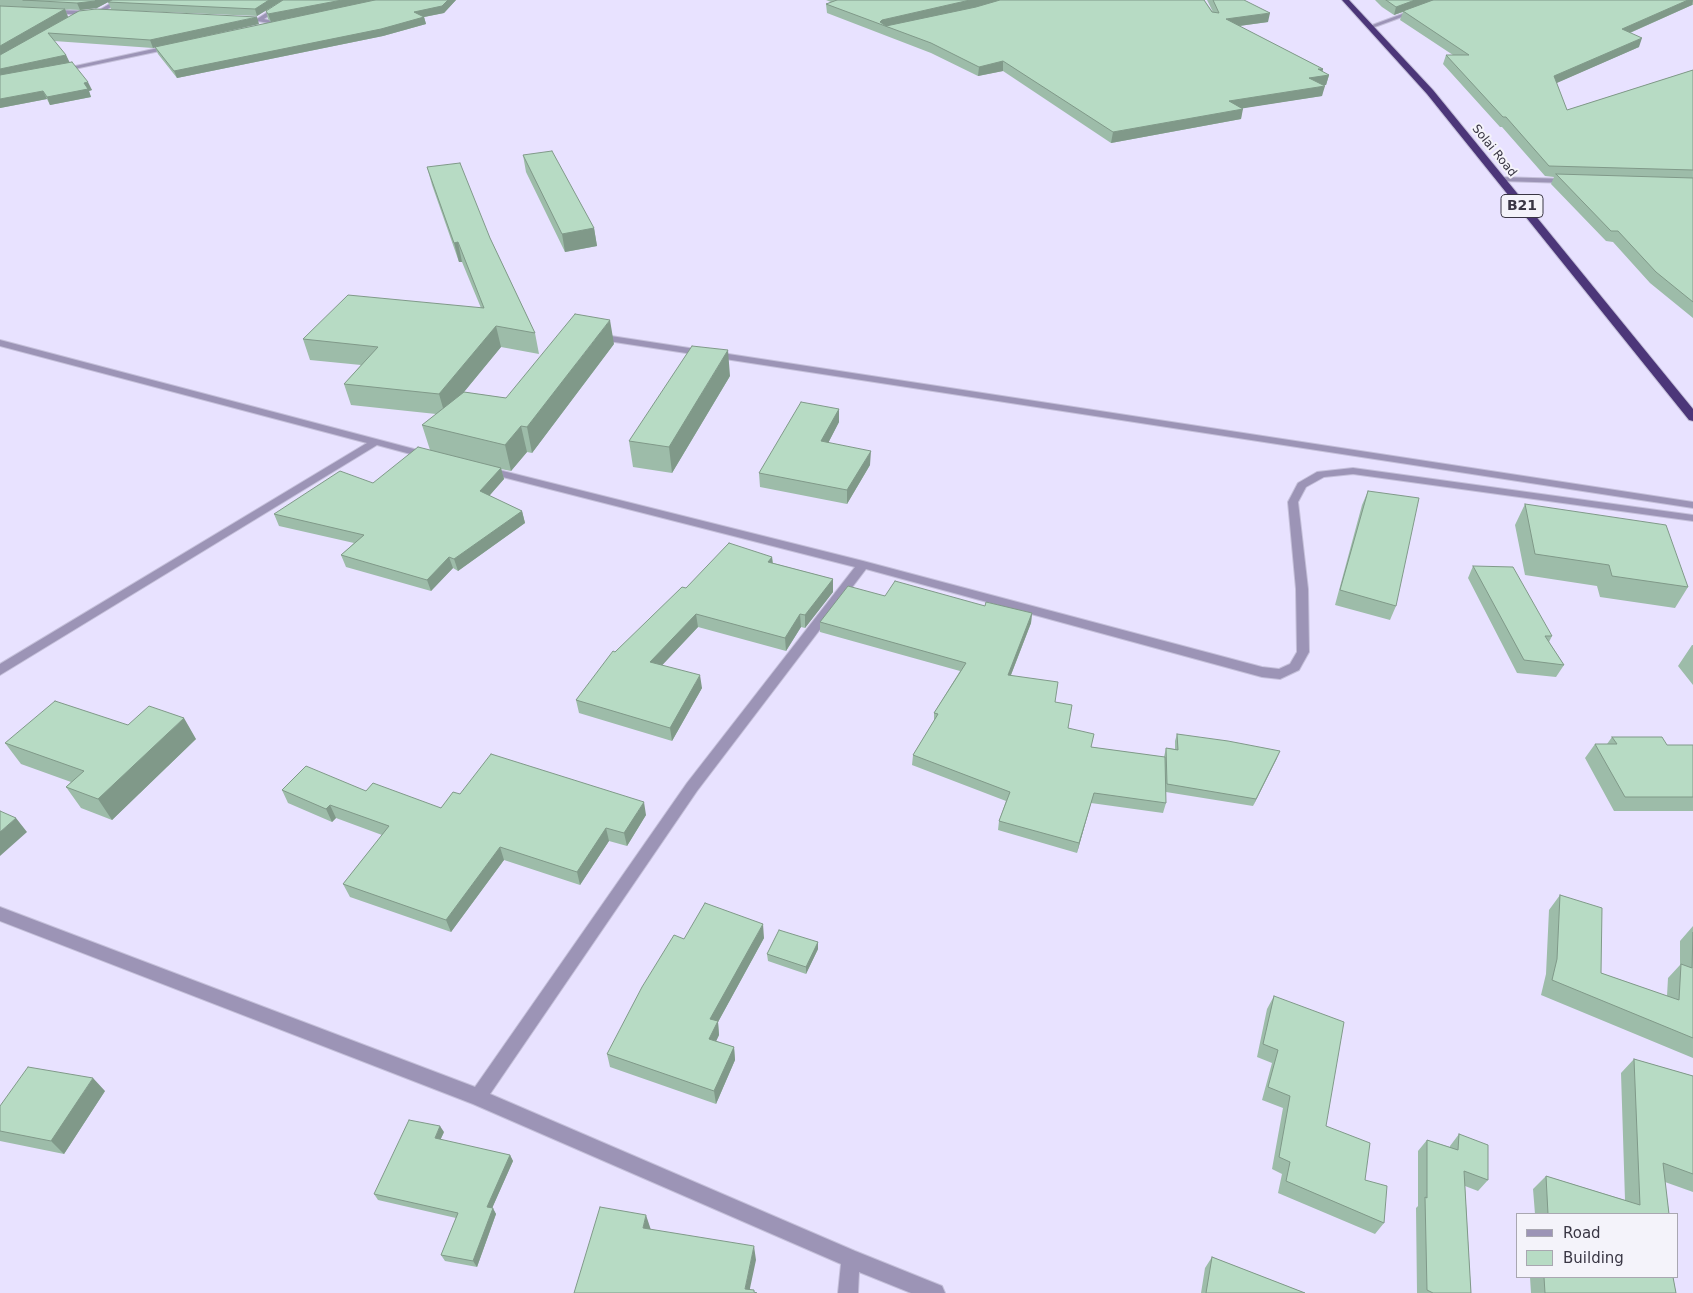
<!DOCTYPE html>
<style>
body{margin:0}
#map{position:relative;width:1693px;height:1293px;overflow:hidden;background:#e8e2ff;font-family:"DejaVu Sans",sans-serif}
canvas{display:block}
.legend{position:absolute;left:1516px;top:1213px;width:162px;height:65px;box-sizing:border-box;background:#f4f3fa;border:1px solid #a9a7b1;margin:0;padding:6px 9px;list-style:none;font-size:15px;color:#393644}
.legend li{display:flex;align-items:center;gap:10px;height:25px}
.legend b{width:25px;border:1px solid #a9a7b1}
</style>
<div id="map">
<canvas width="1693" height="1293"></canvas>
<ul class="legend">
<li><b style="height:6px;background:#9c94b6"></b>Road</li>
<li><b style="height:14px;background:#b7dbc4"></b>Building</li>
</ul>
</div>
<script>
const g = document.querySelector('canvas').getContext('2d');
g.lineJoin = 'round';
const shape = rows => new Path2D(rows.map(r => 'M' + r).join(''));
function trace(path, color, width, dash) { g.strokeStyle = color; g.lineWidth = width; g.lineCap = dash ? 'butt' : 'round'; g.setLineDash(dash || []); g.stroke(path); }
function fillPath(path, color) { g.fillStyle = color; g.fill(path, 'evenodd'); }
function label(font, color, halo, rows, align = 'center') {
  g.font = font + ' "DejaVu Sans",sans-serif'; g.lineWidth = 4; g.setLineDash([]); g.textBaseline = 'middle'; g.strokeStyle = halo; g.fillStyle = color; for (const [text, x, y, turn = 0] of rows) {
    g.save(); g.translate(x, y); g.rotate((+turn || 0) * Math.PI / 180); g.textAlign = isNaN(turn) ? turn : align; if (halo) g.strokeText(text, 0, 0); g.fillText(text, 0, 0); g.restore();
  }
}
const minor = shape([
 [116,0,123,0,101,13,96,12,116,0],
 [286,0,293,0,264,19,281,23,281,25,257,21,257,19,286,0],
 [1440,0,1448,0,1372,28,1367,27,1440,0],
 [49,10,89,11,92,13,89,15,47,13,49,10],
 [172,45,174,48,60,72,57,70,172,45],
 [1498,177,1568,179,1572,181,1568,183,1501,181,1497,179,1498,177],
 [598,334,1693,502,1693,508,595,339,595,335,598,334],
 [0,340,433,454,434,456,429,459,377,445,0,675,0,664,367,443,0,346,0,340],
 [487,467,863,561,1262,667,1279,669,1290,664,1297,652,1296,589,1288,502,1298,483,1317,472,1353,468,1693,515,1693,521,1353,474,1324,477,1306,487,1298,502,1308,589,1309,652,1299,670,1280,679,1262,677,866,569,697,791,490,1094,855,1251,942,1286,945,1293,911,1293,859,1272,858,1293,838,1293,841,1264,473,1104,0,921,0,907,475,1087,687,783,855,567,483,472,482,470,483,468,487,467]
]);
const highway = shape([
 [1342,0,1349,0,1433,90,1693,409,1693,421,1689,420,1427,94,1342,0]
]);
const wall = shape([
 [0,0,112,0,97,8,80,10,0,6],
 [112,0,283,0,257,16,115,10,259,24,179,42,309,14,271,22,268,19,266,11,283,0,456,0,444,13,424,17,426,24,383,36,177,78,158,54,155,47,153,48,54,41,66,55,69,63,92,90,89,91,91,97,50,105,47,99,0,108,0,6,65,9,68,17,111,9,108,2],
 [826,0,1204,0,1213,12,1207,0,1244,0,1268,22,1239,26,1323,69,1322,72,1329,75,1326,85,1323,85,1322,96,1242,108,1241,119,1111,143,1003,71,978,76,931,53,827,13,826,4,831,2],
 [1375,0,1693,0,1693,5,1692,5,1630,33,1639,47,1556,83,1567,110,1693,70,1693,318,1650,283,1613,242,1606,241,1551,184,1554,177,1545,176,1502,127,1500,127,1443,64,1446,55,1453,55,1400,20,1403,12,1394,15,1382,7],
 [523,155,594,228,597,246,565,252,526,172],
 [427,167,490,238,535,333,539,354,501,347,464,392,506,398,614,344,532,453,527,452,511,471,501,469,504,479,489,496,522,511,525,523,458,571,453,568,431,591,346,567,341,555,354,543,279,526,274,514,373,483,430,450,422,425,436,414,351,405,344,384,361,365,310,360,303,339,481,308,462,262,459,262,432,185],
 [730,376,672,473,633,467,629,441],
 [839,409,839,422,828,443,870,465,847,504,760,487,759,473],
 [1368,491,1396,606,1390,620,1335,605,1362,505],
 [1525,504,1688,587,1675,608,1600,597,1597,586,1525,575,1515,525],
 [772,557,773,563,833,579,833,592,805,628,801,627,786,651,698,627,662,665,702,688,672,741,579,713,576,700,686,588],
 [1473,566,1552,636,1549,642,1564,665,1556,677,1517,673,1468,578],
 [885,596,985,606,1032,613,1031,623,1011,675,1055,702,1068,728,1091,747,1164,757,1166,748,1175,749,1175,741,1177,734,1277,758,1253,806,1166,792,1166,803,1163,813,1091,803,1077,853,998,830,999,821,1006,801,912,765,913,755,934,721,934,713,960,671,820,632,820,622],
 [1692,645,1693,645,1693,685,1678,666],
 [128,725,196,739,112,820,81,808,66,787,71,782,21,764,5,743],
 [1612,737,1667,745,1693,745,1693,811,1614,811,1585,758,1595,744,1607,744],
 [282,790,366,791,441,808,460,794,646,815,627,846,609,841,580,885,504,860,451,932,350,897,343,884,382,835,336,818,332,822,288,803],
 [1560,895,1601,973,1667,996,1668,978,1680,965,1680,941,1693,926,1693,1058,1541,995,1546,974,1549,910],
 [764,938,718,1022,719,1035,716,1041,734,1047,735,1060,716,1104,610,1067,607,1054,684,939],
 [818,942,818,949,806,974,768,961,767,954],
 [1274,996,1326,1126,1365,1180,1384,1223,1375,1234,1278,1193,1282,1174,1272,1169,1283,1108,1262,1100,1272,1063,1257,1057,1267,1009],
 [1634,1059,1693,1076,1693,1192,1665,1182,1669,1214,1535,1214,1533,1189,1546,1176,1625,1200,1621,1073],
 [105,1091,64,1154,0,1141,0,1106],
 [444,1132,440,1140,510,1155,513,1161,492,1208,496,1214,477,1267,445,1261,441,1255,456,1218,378,1200,374,1194],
 [1459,1134,1488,1180,1478,1191,1465,1186,1471,1293,1417,1293,1416,1208,1418,1206,1418,1151,1427,1140,1450,1147,1450,1146],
 [1212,1257,1305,1293,1201,1293,1205,1268],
 [1530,1277,1673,1277,1676,1293,1531,1293]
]);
const shadedWall = shape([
 [96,0,112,0,97,8,80,10,77,3],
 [269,0,283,0,257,16,255,9],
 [342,0,380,0,271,22,268,14],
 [448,0,456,0,444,13,424,17,426,24,383,36,177,78,174,71,414,12],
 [970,0,1001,0,997,2,889,28,880,22,882,20],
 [1415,0,1435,0,1394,15,1396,7],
 [1688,0,1693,0,1692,5,1618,38,1622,29],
 [65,9,68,17,0,56,0,46],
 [1270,13,1268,22,1224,28,1226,19],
 [257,17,259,24,153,48,150,40],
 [1642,38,1639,47,1550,86,1554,76],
 [66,55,70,63,0,78,0,69],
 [1003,61,1003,71,978,76,979,67],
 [1318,69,1323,69,1321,76,1329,75,1326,85,1307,88,1309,78],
 [88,82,92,90,89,91,91,97,50,105,47,97,84,83],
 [1325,86,1322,96,1226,111,1229,101],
 [43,91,47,99,0,108,0,99],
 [1243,109,1241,119,1111,143,1113,132],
 [594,228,597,246,565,252,562,234],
 [458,242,462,262,459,262,454,243],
 [610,320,614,344,532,453,527,427],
 [496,326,501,347,445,415,439,394],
 [728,350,730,376,672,473,669,447],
 [839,409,839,422,822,455,821,441],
 [521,426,527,452,511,471,505,445],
 [871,451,870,465,847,504,847,490],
 [501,468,504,479,483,503,480,491],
 [522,511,525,523,458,571,454,559],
 [449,557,453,568,431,591,427,580],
 [772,557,773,570,768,562],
 [833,579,833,592,805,628,805,615],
 [1032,613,1031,623,1007,685,1008,675],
 [696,614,698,627,653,675,650,662],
 [800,614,801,627,786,651,785,638],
 [700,675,702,688,672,741,670,728],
 [184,718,196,739,112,820,98,799],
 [1280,751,1277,758,1253,806,1256,799],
 [1094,793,1091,803,1077,853,1079,843],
 [644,802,646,815,627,846,624,833],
 [330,805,336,818,332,822,326,809],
 [16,818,27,832,0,856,0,832],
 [606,828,609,841,580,885,577,872],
 [500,847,504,860,451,932,446,920],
 [763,924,764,938,718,1022,719,1035,711,1052,709,1039,710,1019],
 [818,942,818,949,806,974,806,967],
 [734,1047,735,1060,716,1104,714,1091],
 [93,1078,105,1091,64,1154,51,1141],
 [440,1126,444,1132,438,1145,435,1138],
 [510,1155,513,1161,490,1213,487,1207],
 [493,1208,496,1214,477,1267,473,1261],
 [646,1215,651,1230,643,1228],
 [754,1246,756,1260,749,1293,745,1289]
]);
const building = shape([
 [23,0,96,0,95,1,77,3,23,0],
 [112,0,269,0,255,9,108,2,112,0],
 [283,0,342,0,268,14,266,11,283,0],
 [375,0,448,0,442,6,414,12,424,17,381,29,174,71,155,47,375,0],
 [837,0,970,0,882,20,880,22,886,26,976,7,1000,0,1204,0,1212,12,1219,13,1213,0,1244,0,1270,13,1226,19,1323,69,1318,69,1329,75,1309,78,1325,86,1229,101,1243,109,1113,132,1003,61,979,67,931,43,826,4,837,0],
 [1386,0,1415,0,1396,7,1386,0],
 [1433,0,1688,0,1622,29,1642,38,1554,76,1567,110,1693,70,1693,170,1549,166,1506,117,1503,117,1446,55,1469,55,1403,11,1433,0],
 [0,6,65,9,0,46,0,6],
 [96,9,257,17,150,40,48,33,66,55,0,69,0,55,79,11,96,9],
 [72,62,88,82,84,83,88,89,47,97,43,91,0,99,0,75,72,62],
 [552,151,594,228,562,234,523,155,552,151],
 [460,163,490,238,535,333,496,326,439,394,344,384,378,347,303,339,348,295,484,308,458,242,454,243,427,167,460,163],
 [1556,174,1693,178,1693,302,1656,272,1618,231,1611,231,1556,174],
 [575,314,610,320,527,427,521,426,505,445,422,425,464,392,506,398,575,314],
 [692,346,728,350,669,447,629,441,692,346],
 [801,402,839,409,821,441,871,451,847,490,759,473,801,402],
 [418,447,501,468,480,491,522,511,454,559,449,557,427,580,341,555,364,535,274,514,340,471,373,483,418,447],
 [1368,491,1419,498,1396,606,1340,590,1368,491],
 [1525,504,1666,525,1688,587,1612,576,1609,565,1535,554,1525,504],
 [729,543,772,557,768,562,833,579,805,615,800,614,785,638,696,614,650,662,700,675,670,728,576,700,613,651,615,652,682,587,686,588,729,543],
 [1473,566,1513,567,1552,636,1545,636,1564,665,1524,660,1473,566],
 [895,581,985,606,986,602,1032,613,1008,675,1058,682,1055,702,1072,705,1068,728,1094,734,1091,747,1165,757,1166,803,1094,793,1079,843,999,821,1010,792,913,755,938,714,934,713,966,663,820,622,848,586,885,596,895,581],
 [55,701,128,725,149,706,184,718,98,799,66,787,84,771,5,743,55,701],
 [1177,734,1228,741,1280,751,1256,799,1167,784,1166,748,1178,750,1177,734],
 [1612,737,1662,737,1667,745,1693,745,1693,797,1625,797,1595,744,1617,744,1612,737],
 [491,754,644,802,624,833,606,828,577,872,500,847,446,920,343,884,389,826,330,805,326,809,282,790,306,766,366,791,373,783,441,808,453,792,460,794,491,754],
 [0,811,16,818,0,832,0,811],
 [1560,895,1602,908,1601,973,1679,1000,1681,964,1692,968,1693,932,1693,1038,1552,980,1557,959,1560,895],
 [705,903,763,924,710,1019,718,1021,709,1039,734,1047,714,1091,607,1054,642,987,674,935,684,939,705,903],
 [779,930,818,942,806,967,767,954,779,930],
 [1274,996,1344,1022,1326,1126,1370,1143,1365,1180,1387,1186,1384,1223,1286,1181,1290,1162,1279,1157,1290,1096,1268,1087,1278,1050,1263,1044,1274,996],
 [1634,1059,1693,1076,1693,1174,1663,1163,1669,1214,1548,1214,1546,1176,1640,1205,1634,1059],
 [28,1067,93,1078,51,1141,0,1131,0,1106,28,1067],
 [409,1120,440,1126,435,1138,510,1155,487,1207,493,1208,473,1261,441,1255,458,1213,374,1194,409,1120],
 [1459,1134,1488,1145,1488,1180,1464,1171,1471,1293,1433,1293,1427,1290,1425,1197,1427,1198,1427,1140,1458,1150,1459,1134],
 [600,1207,646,1215,643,1228,754,1246,745,1289,754,1290,754,1292,757,1293,574,1293,600,1207],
 [1212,1257,1305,1293,1206,1293,1212,1257],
 [1544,1277,1673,1277,1676,1293,1545,1293,1544,1277]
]);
const farStreetnames = [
 ["Solai Road",1494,151,51]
];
const shields = [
 [1522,206,42]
];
const shieldNames = [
 ["B21",1522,206]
];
trace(minor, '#c5c0da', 2);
trace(highway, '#c5c0da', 2);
fillPath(minor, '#9c94b6');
fillPath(highway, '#4c3679');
fillPath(wall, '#9dbca9');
fillPath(shadedWall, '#809989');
fillPath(building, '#b7dbc4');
trace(building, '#809989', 1);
label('12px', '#393644', '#f4f3fa', farStreetnames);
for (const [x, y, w] of shields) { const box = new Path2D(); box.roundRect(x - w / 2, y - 11.5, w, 23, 4); g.fillStyle = '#f4f3fa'; g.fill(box); trace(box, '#393644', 1); }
label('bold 14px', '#393644', null, shieldNames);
</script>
